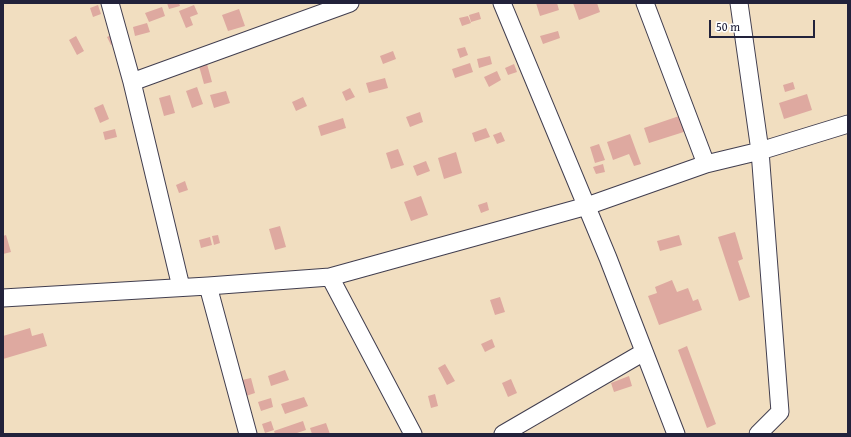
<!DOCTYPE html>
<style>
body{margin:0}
#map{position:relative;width:851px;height:437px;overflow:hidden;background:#f1dec0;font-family:"Gentium Book Plus",serif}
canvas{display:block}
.frame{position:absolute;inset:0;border:4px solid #22223b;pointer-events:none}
.scale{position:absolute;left:709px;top:20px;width:106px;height:18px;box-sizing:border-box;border:2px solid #22223b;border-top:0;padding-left:5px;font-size:12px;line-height:14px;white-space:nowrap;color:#22223b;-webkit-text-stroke:3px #fff;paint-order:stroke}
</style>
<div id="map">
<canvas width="851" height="437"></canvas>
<div class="frame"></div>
<div class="scale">50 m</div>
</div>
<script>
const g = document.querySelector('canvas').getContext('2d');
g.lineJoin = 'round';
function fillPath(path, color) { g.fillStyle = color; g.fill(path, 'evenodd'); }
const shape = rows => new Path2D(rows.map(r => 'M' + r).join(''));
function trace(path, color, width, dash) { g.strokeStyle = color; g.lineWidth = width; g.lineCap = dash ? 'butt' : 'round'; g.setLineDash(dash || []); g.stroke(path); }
const building = shape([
 [167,3,179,3,180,6,169,9],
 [536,3,557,3,559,10,540,16],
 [573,3,597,3,600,12,579,20],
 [98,5,101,14,93,17,90,8],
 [194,5,198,14,190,17,193,25,186,28,179,11],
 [162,7,165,16,149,22,145,13],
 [239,9,245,26,228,31,222,15],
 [479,12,481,19,471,22,469,15],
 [468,16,471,23,462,26,459,18],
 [147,23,150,32,135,36,133,27],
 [558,31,560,38,543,44,540,36],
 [116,33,120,41,111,45,107,37],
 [76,36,84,51,77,55,69,40],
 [465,47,468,55,460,58,457,49],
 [393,51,396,59,383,64,380,56],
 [490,56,492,64,479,68,477,59],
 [470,63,473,72,455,78,452,69],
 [207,64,212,82,204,84,199,66],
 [514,64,517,72,508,75,505,68],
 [497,71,501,80,489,87,484,77],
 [385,78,388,88,369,93,366,83],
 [793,82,795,89,785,92,783,85],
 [197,87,203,104,192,108,186,91],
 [350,88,355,97,346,101,342,92],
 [226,91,230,103,214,108,210,95],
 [807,94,812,110,784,119,779,103],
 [170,95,175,113,164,116,159,98],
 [303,97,307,106,296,111,292,102],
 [103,104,109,119,100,123,94,108],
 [420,112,423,122,410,127,406,117],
 [685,114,690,130,649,143,644,128],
 [343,118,346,128,321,136,318,126],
 [486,128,490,137,475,142,472,133],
 [115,129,117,137,105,140,103,132],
 [501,132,505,141,497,144,493,135],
 [630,134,641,164,634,166,629,154,613,160,607,142],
 [599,144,605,160,595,163,590,147],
 [398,149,404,165,391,169,386,153],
 [456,152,462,173,444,179,438,158],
 [426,161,430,171,417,176,413,166],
 [603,164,605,172,596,174,593,167],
 [185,181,188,190,179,193,176,185],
 [421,196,428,215,411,221,404,202],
 [487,202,489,210,481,213,478,205],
 [280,226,286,247,275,250,269,229],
 [735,232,743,259,738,261,750,297,739,301,718,237],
 [6,235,11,252,3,254,3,236],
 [218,235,220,243,214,245,212,236],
 [679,235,682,245,660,251,657,241],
 [210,237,212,245,201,248,199,240],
 [672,280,677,292,688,288,693,301,698,299,702,310,659,325,648,296,657,293,655,287],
 [500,297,505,312,495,315,490,300],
 [30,328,32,336,43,333,47,346,3,359,3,336],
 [492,339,495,347,485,352,481,344],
 [687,346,716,424,707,428,678,350],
 [445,364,455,381,447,385,438,368],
 [285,370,289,380,271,386,268,376],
 [629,376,632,386,614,392,611,383],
 [251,378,255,393,246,396,242,380],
 [511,379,517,393,508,397,502,383],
 [435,394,438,406,431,408,428,396],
 [304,397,308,406,285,414,281,404],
 [271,398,273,407,261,411,258,402],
 [271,421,274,430,265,433,262,424],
 [303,421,306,430,294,434,275,434,274,431],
 [326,423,330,434,312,434,310,428]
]);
const minor = shape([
 [110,3,132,82,181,287],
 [502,3,608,258,676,434],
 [739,3,760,151,780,412,758,434],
 [132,82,350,3],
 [706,164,760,151,848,124],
 [330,277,413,434],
 [208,286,248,434],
 [3,298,208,286,330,277,587,206,706,164,645,3],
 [503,434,644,352]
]);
fillPath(building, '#dea9a0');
trace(minor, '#413e4f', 19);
trace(minor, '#fff', 17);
</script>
